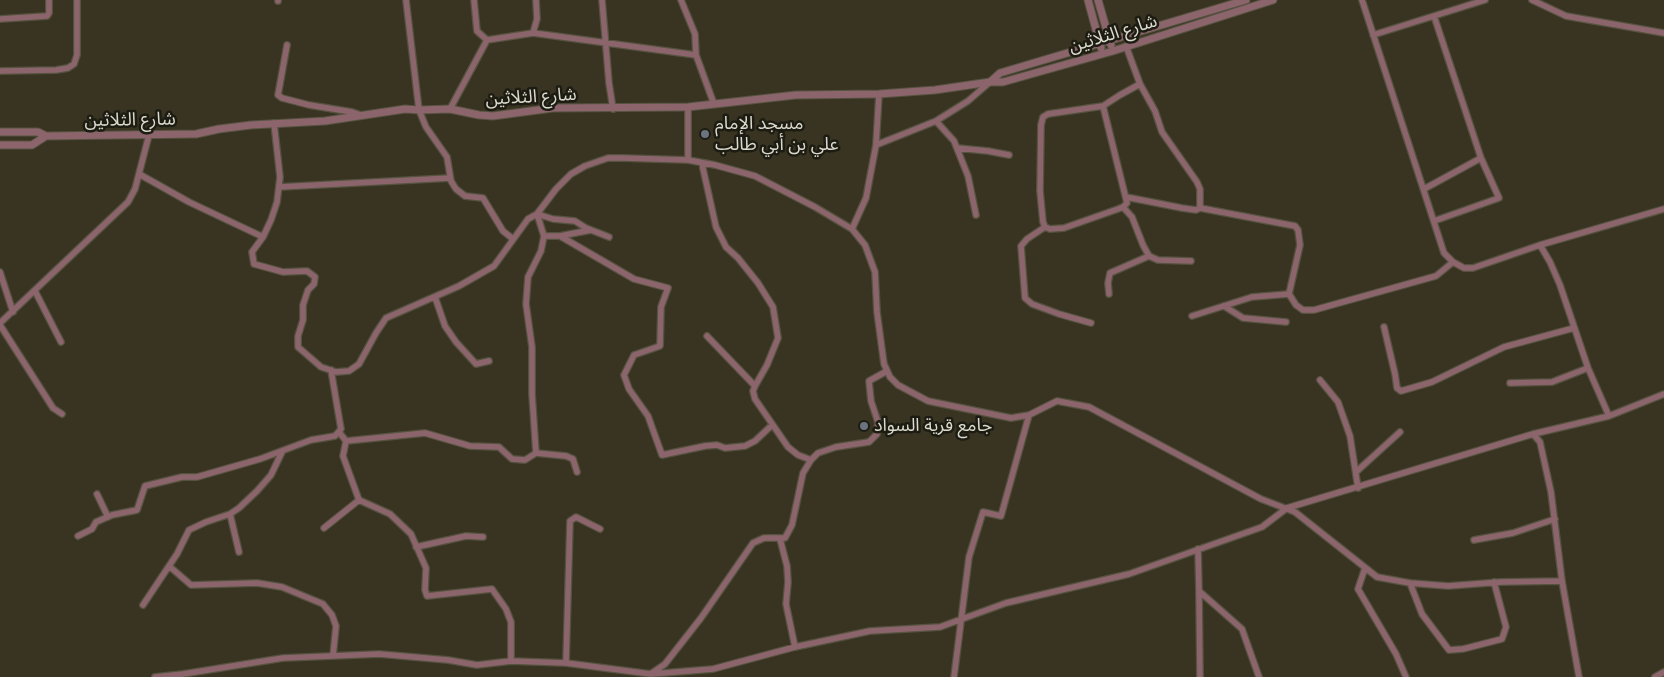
<!DOCTYPE html>
<meta charset="utf-8">
<style>
body{margin:0}
canvas{display:block;background:#383421}
</style>
<canvas width="1664" height="677"></canvas>
<script>
const g = document.querySelector('canvas').getContext('2d');
g.lineJoin = 'round';
const shape = rows => new Path2D(rows.map(r => 'M' + r).join(''));
function trace(path, color, width, dash) { g.strokeStyle = color; g.lineWidth = width; g.lineCap = dash ? 'butt' : 'round'; g.setLineDash(dash || []); g.stroke(path); }
function label(font, color, halo, rows, align = 'center') {
  g.font = font + ' "Roboto Serif","Noto Sans Arabic",serif'; g.lineWidth = 5; g.setLineDash([]); g.textBaseline = 'middle'; g.strokeStyle = halo; g.fillStyle = color; for (const [text, x, y, turn = 0] of rows) {
    g.save(); g.translate(x, y); g.rotate((+turn || 0) * Math.PI / 180); g.textAlign = isNaN(turn) ? turn : align; if (halo) g.strokeText(text, 0, 0); g.fillText(text, 0, 0); g.restore();
  }
}
const minor = shape([
 [406,0,419,110,426,127,447,157,451,181,456,189,465,196,483,198,503,231,513,239],
 [474,0,477,31,487,40],
 [602,0,609,83,613,109],
 [681,0,695,34,696,55,714,104],
 [1362,0,1444,253,1453,262,1464,268,1473,268,1540,245,1664,209],
 [1532,0,1566,16,1664,33],
 [278,1,278,0],
 [0,19,47,16,49,13,49,0],
 [533,33,537,19,536,0],
 [1373,35,1485,0],
 [287,45,278,95,282,98,309,105,352,112,361,115],
 [0,71,56,70,68,68,74,64,77,55,77,0],
 [1103,106,1048,114,1043,117,1041,125,1040,191,1043,222,1045,227,1050,229,1064,228,1118,209,1123,207,1127,203,1103,106,1120,95,1140,84],
 [688,107,688,160],
 [450,109,487,40,533,33,696,55],
 [936,121,954,141,968,176,976,215],
 [274,123,280,177,277,202,271,220,263,237,252,252,254,264,283,272,307,271,315,277,314,284,308,290,303,305,303,320,298,336,298,347,321,367,336,372,349,371,359,364,376,333,386,318,459,286,494,266,528,219,537,214,556,189,571,174,585,166,608,158,623,158,688,160,715,165,755,176,815,207,852,229,865,245,875,272,877,312,884,364,890,377,898,385,928,401,1011,418,1029,415,1057,401,1089,407,1261,499,1295,512,1377,577,1410,583,1448,586,1501,582,1562,581],
 [876,145,936,121,968,101,990,82],
 [957,148,988,151,1009,155],
 [702,164,716,227,726,247,738,258,758,283,773,307,778,338,767,365,755,386,753,391,755,399,788,447,798,455,811,460],
 [139,174,189,202,263,237],
 [279,187,450,178],
 [1424,189,1481,158,1434,16],
 [1126,197,1182,208,1196,210,1200,208,1200,189,1197,182,1162,132,1155,111,1140,84,1126,46],
 [1123,207,1132,217,1143,245,1149,256,1158,260,1191,261],
 [1200,208,1295,226,1298,230,1300,245,1289,294,1296,305,1303,310,1314,310,1436,276,1453,262],
 [537,214,553,219,575,221,586,228,609,237],
 [537,214,544,236,560,236],
 [1434,221,1499,198,1481,158],
 [1045,227,1027,239,1021,246,1025,298,1032,304,1059,314,1091,323],
 [852,229,866,198,876,145,879,94],
 [591,230,560,236,634,279,668,288,661,307,660,346,634,355,624,375,629,389,648,416,662,455,705,446,717,445,725,448,745,446,755,441,772,425],
 [1540,245,1550,262,1560,285,1588,368,1609,416,1664,394],
 [0,272,13,312],
 [35,291,61,342],
 [1109,294,1108,283,1110,273,1149,256],
 [435,297,445,326,456,342,476,364,489,361],
 [1224,306,1243,318,1286,322],
 [1192,316,1252,297,1289,294],
 [0,323,128,202,135,189,149,135],
 [0,325,53,408,62,414],
 [1384,327,1395,374,1397,388,1401,391,1432,382,1504,347,1574,328],
 [707,336,755,386],
 [1320,380,1338,402,1350,436,1358,488],
 [1510,383,1552,382,1588,368],
 [1533,434,1540,442,1551,492,1562,581,1579,677],
 [346,441,425,433,470,446,499,447,512,459,525,460,536,453,566,456,573,459,577,472],
 [536,453,532,394,532,347,526,304,528,277,541,251,544,236],
 [1356,472,1400,432],
 [97,494,108,517],
 [359,500,390,514,411,534,426,568,425,590,427,596,492,589,506,609,511,622,511,661],
 [230,514,239,552],
 [324,528,359,500,343,456,346,441,339,432],
 [78,536,92,529,96,522,112,515,137,510,145,486,182,477,197,477,260,459,311,440,335,436,341,429,331,370],
 [780,539,787,566,788,582,786,604,795,647],
 [1474,540,1513,533,1555,519],
 [416,547,466,536,483,537],
 [1198,549,1199,591,1242,629,1259,677],
 [169,566,191,585,257,583,282,587,323,604,332,615,336,626,333,656],
 [1365,568,1358,589,1396,654,1406,677],
 [1410,583,1422,614,1449,650,1463,649,1502,639,1506,627,1494,582],
 [1199,591,1200,677],
 [143,605,177,554,189,530,206,522,230,514,239,508,257,491,271,475,282,452],
 [566,663,570,521,576,517,600,529],
 [652,673,665,664,701,618,753,543,764,538,785,538,792,525,803,473,811,460,818,453,836,447,869,442,877,434,878,422,871,401,869,381,887,371],
 [155,677,183,674,283,658,379,654,448,660,477,665,511,661,566,663,651,674,713,669,795,647,870,631,940,627,1006,603,1129,574,1262,527,1287,508,1533,434,1609,416],
 [954,677,969,557,983,512,1001,516,1029,415],
 [1655,677,1664,672]
]);
const tertiary = shape([
 [1088,0,1101,48],
 [1098,0,1111,45],
 [990,82,1000,73,1246,0],
 [0,132,38,132,46,136,196,134,219,129,251,125,325,121,405,109,419,110,450,109,479,115,493,116,553,108,688,107,796,95,879,94,935,90,990,82,1003,82,1113,51,1273,0],
 [0,145,32,145,46,136]
]);
const markers = [
 [705,134,5,"#6b7280"],
 [864,426,5,"#6b7280"]
];
const streetNames = [
 ["شارع الثلاثين",1113,34,-17],
 ["شارع الثلاثين",531,97,-3],
 ["شارع الثلاثين",130,120,-1]
];
const poiNames = [
 ["مسجد الإمام",715,124],
 ["علي بن أبي طالب",715,145],
 ["جامع قرية السواد",874,426]
];
trace(minor, '#565240', 8);
trace(tertiary, '#565240', 9);
trace(minor, '#8b656b', 5.5);
trace(tertiary, '#8b656b', 7);
for (const [x, y, r, color] of markers) { const dot = new Path2D(); dot.arc(x, y, r, 0, 2 * Math.PI); g.fillStyle = color; g.fill(dot); trace(dot, '#1d1c13', 2); }
label('18px', '#dcdace', '#1d1c13', streetNames);
label('18px', '#dcdace', '#1d1c13', poiNames, 'left');
</script>
